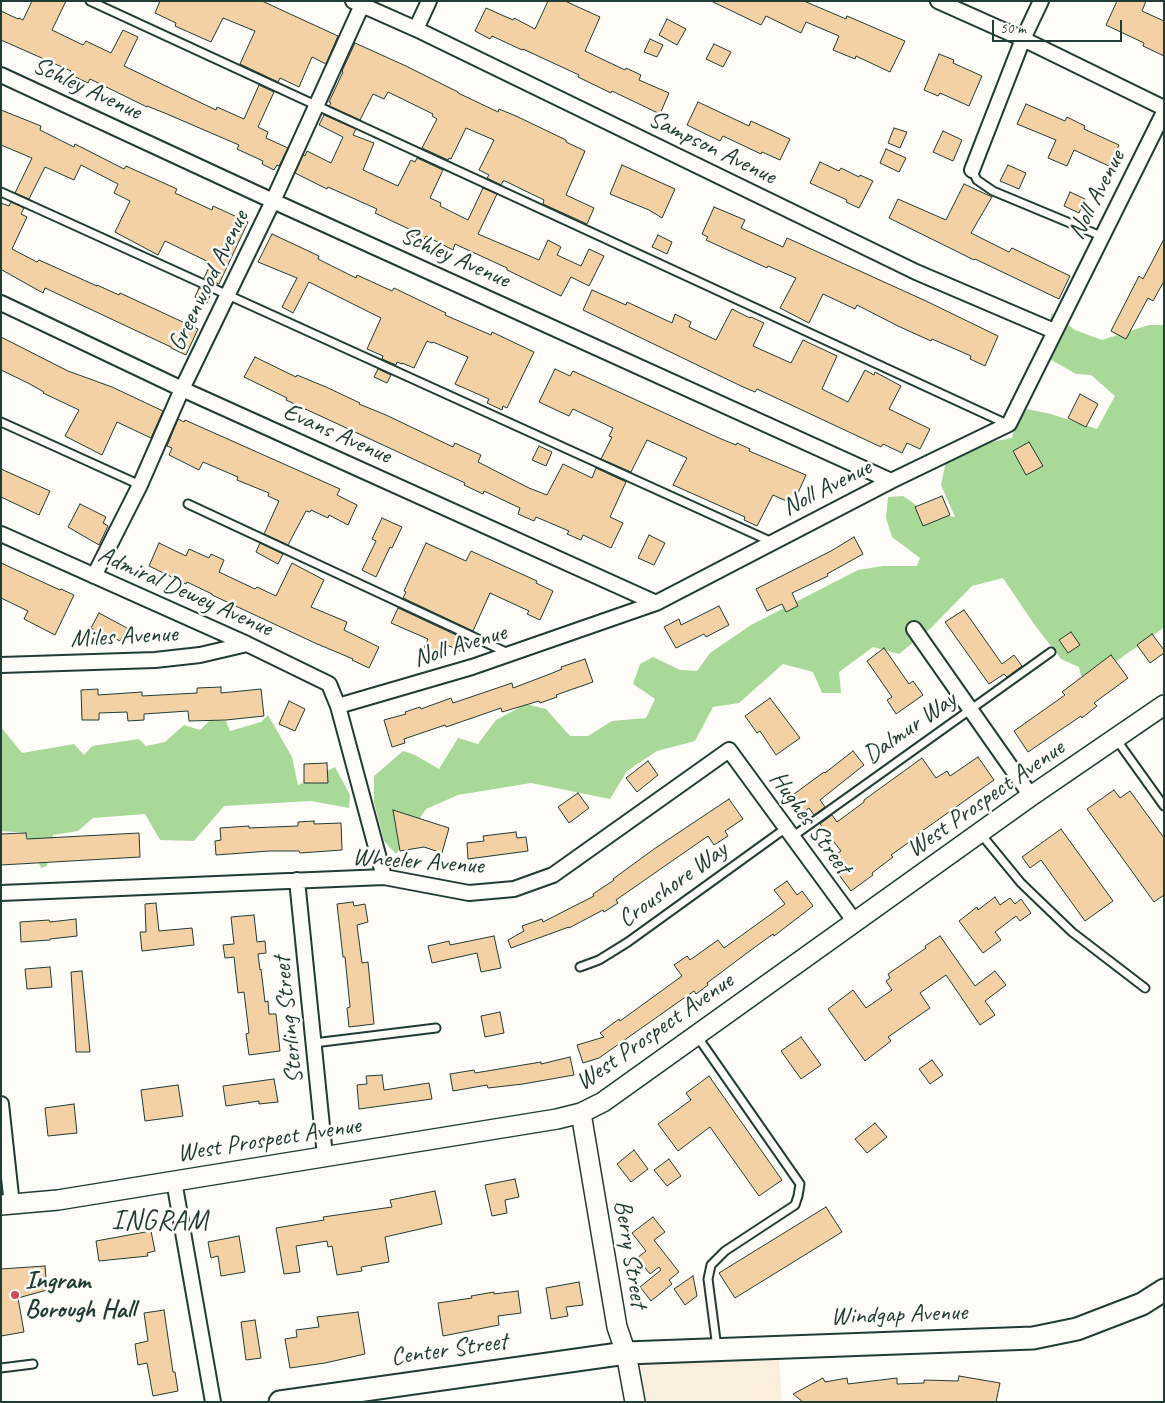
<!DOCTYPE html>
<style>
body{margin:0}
#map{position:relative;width:1165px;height:1403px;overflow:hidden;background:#fdfcf7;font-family:Caveat,sans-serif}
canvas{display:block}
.frame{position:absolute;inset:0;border:2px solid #1f3d34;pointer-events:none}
.scale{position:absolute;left:992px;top:20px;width:130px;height:22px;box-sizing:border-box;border:2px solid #1f3d34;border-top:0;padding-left:6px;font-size:15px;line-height:18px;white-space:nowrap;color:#1f3d34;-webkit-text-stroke:4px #fdfcf7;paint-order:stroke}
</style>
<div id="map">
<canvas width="1165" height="1403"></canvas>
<div class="frame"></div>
<div class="scale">50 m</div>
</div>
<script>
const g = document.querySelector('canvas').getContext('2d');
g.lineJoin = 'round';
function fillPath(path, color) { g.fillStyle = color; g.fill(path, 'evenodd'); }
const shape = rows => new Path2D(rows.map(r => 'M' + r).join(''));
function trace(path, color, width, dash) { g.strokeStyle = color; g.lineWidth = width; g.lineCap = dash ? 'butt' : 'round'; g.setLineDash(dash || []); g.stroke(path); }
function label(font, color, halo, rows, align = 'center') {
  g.font = font + ' Caveat,sans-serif'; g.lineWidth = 5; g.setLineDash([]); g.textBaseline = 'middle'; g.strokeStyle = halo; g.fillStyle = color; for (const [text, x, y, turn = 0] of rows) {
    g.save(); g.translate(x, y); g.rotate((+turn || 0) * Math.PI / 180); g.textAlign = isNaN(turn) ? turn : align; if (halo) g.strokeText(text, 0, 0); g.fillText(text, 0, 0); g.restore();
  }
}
const built = shape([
 [778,1347,782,1402,635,1402,626,1353]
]);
const green = shape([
 [1052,313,1075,330,1102,340,1149,325,1164,325,1164,626,1162,629,1091,679,1081,676,1079,667,1061,659,1034,624,1003,578,972,586,930,629,899,654,873,647,839,672,841,693,822,693,813,672,783,664,739,703,713,707,695,741,657,751,627,771,610,799,531,783,458,795,426,809,396,854,384,841,374,802,374,776,403,751,415,755,439,769,458,738,478,744,496,720,526,704,546,709,570,736,588,736,612,721,646,718,655,699,633,684,640,664,653,657,680,670,697,671,710,653,751,625,858,570,883,566,917,566,920,558,892,537,886,518,888,497,903,496,926,512,955,517,941,485,946,461,986,443,1012,438,1015,426,1027,409,1051,414,1097,429,1115,396,1091,375,1076,374,1050,359,1044,337],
 [268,715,292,757,298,785,335,767,350,795,349,808,311,801,224,806,194,841,160,840,145,814,93,818,78,831,53,835,47,866,41,868,26,833,1,831,1,727,22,753,74,744,84,755,92,746,139,739,146,746,165,742,184,725,200,730,210,720,226,721,230,731,261,722]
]);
const building = shape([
 [32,1,66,1,52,30,83,45,86,41,111,53,123,30,138,37,124,66,216,110,217,107,244,119,259,85,274,92,258,127,268,132,266,138,288,148,279,166,277,165,274,170,262,164,263,161,237,149,239,145,167,114,147,106,147,107,90,79,88,83,69,74,71,71,1,40,1,11,18,19,19,18,23,20,32,1],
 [160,1,262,1,338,36,326,64,312,57,299,87,280,78,278,82,240,64,255,31,223,18,211,42,175,26,176,23,155,13,160,1],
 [548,1,565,1,600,17,585,51,625,70,626,68,641,75,639,80,669,93,660,114,612,91,611,93,578,77,579,75,523,49,522,50,492,36,490,39,475,31,486,8,513,20,514,18,535,29,548,1],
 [711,1,804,1,846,19,847,16,905,41,890,72,856,56,855,59,833,50,839,36,806,22,801,33,766,16,761,25,711,1],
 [1117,1,1146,1,1142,11,1164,21,1164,56,1143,46,1144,43,1106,25,1117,1],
 [667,19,686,29,677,45,659,35,667,19],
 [650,39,663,45,657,57,644,52,650,39],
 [355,43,406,66,458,92,458,93,498,112,499,109,516,116,566,140,566,142,585,151,566,195,594,208,587,224,543,204,544,200,505,181,503,181,501,185,487,178,489,175,479,170,494,140,466,128,451,159,449,158,448,160,422,148,437,119,432,116,433,114,388,92,384,99,373,94,360,120,329,106,331,103,329,102,343,72,342,71,355,43],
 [714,44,731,52,723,67,706,59,714,44],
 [939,54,954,60,953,63,982,76,969,106,940,93,938,96,924,90,939,54],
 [698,102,749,126,751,121,790,139,780,160,762,152,761,154,723,136,720,141,687,125,698,102],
 [1026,104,1065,121,1067,117,1085,126,1084,129,1119,145,1109,166,1074,150,1067,166,1048,158,1056,140,1017,124,1026,104],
 [1,110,41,126,40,130,74,147,75,144,124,169,126,166,177,189,175,193,212,210,213,206,248,222,219,284,204,278,211,263,165,241,158,255,115,232,130,201,114,193,118,184,81,165,74,180,45,167,29,199,15,193,32,158,1,145,1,110],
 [324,115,356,129,353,135,374,143,363,170,398,186,411,160,415,162,417,158,443,170,430,198,441,203,440,206,468,220,483,188,497,194,478,234,539,260,548,240,561,247,557,255,581,266,589,249,604,256,589,286,571,277,561,296,507,270,507,268,455,244,453,250,426,236,423,241,407,234,409,229,375,213,377,209,328,187,327,189,295,173,303,155,305,156,307,151,331,163,343,137,319,125,324,115],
 [894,128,907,132,900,148,888,143,894,128],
 [943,131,962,140,953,161,933,152,943,131],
 [886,149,906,158,899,172,880,163,886,149],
 [820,162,839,171,841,168,859,177,860,175,873,181,859,208,846,202,847,200,810,183,820,162],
 [622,165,675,189,662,218,649,210,610,194,622,165],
 [1008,165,1026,173,1019,189,1000,181,1008,165],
 [964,184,992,197,971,233,1009,252,1012,248,1070,276,1059,299,975,259,974,260,958,252,889,218,898,199,946,220,964,184],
 [1070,192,1085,199,1079,213,1064,206,1070,192],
 [11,202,24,208,21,214,27,217,12,249,37,262,39,260,97,286,97,285,119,295,120,293,198,329,186,355,171,348,171,347,45,288,43,293,2,270,1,271,1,203,9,206,11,202],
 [714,207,745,220,741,228,783,247,787,238,926,301,998,336,985,366,970,359,971,356,932,339,931,341,898,326,857,305,855,309,823,294,809,323,780,308,796,278,768,266,767,268,706,240,708,237,702,234,714,207],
 [272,234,319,256,318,259,356,278,357,275,392,291,394,288,446,313,445,315,491,335,492,332,534,352,507,408,503,406,502,410,487,403,489,399,455,384,468,357,433,342,432,343,427,341,414,368,402,363,402,364,397,362,396,365,382,359,383,356,367,349,381,318,309,282,293,313,282,307,297,278,258,262,272,234],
 [658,235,672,242,667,254,652,247,658,235],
 [1164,239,1164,281,1153,301,1148,298,1126,339,1111,331,1139,276,1143,279,1164,239],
 [199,288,211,293,207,303,195,297,199,288],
 [592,290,626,305,627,302,672,323,675,314,691,322,689,327,716,340,732,309,750,318,751,317,764,323,753,346,791,363,803,340,837,356,822,389,848,402,865,370,874,375,875,372,901,386,889,409,930,429,920,449,907,443,902,453,883,444,881,447,757,389,755,392,741,386,583,310,592,290],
 [1,337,68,371,112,387,163,411,151,438,117,422,102,455,65,436,79,410,43,393,44,392,28,383,1,370,1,337],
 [255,357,296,377,297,375,326,387,360,403,359,404,386,415,453,447,455,443,481,455,478,462,529,488,547,495,563,464,592,478,596,468,626,482,610,517,623,523,611,548,583,535,581,540,567,534,569,531,536,517,534,521,518,514,520,508,484,491,483,494,464,485,465,483,286,400,287,398,244,377,255,357],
 [378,369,391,375,387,383,374,377,378,369],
 [555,369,570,376,573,371,719,438,736,445,737,443,750,449,749,451,806,475,793,504,773,495,757,526,744,520,745,517,673,485,687,458,647,440,631,472,601,459,612,437,609,436,613,428,573,409,569,416,539,402,555,369],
 [1080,394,1098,404,1086,427,1068,418,1080,394],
 [178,419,184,422,185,420,340,489,337,495,357,505,348,525,329,515,328,518,311,510,310,512,306,511,288,545,264,534,279,501,268,496,269,493,237,480,238,477,203,462,199,470,169,455,172,448,167,446,178,419],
 [1029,442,1043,466,1026,475,1013,451,1029,442],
 [539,446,552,452,546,466,532,460,539,446],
 [1,469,50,491,39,515,1,497,1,469],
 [942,496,950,515,923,526,915,507,942,496],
 [80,504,106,517,103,523,108,526,99,545,68,527,80,504],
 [382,518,402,527,392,548,390,547,376,577,362,570,376,541,372,539,382,518],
 [649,535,665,543,654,565,638,558,649,535],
 [854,537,863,554,827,574,828,576,792,593,798,606,786,612,782,604,767,611,756,589,831,551,854,537],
 [159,543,186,556,189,549,209,558,211,554,224,560,219,572,255,589,257,587,276,596,292,563,324,580,311,607,347,622,344,630,379,647,369,668,352,660,353,659,315,643,212,595,212,594,187,582,186,584,149,566,159,543],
 [260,543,283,554,278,564,256,552,260,543],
 [426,543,466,561,471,551,537,581,536,583,553,591,540,620,527,614,529,611,490,593,473,631,403,598,406,592,404,591,426,543],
 [1,563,60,590,61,589,74,595,55,635,24,619,28,611,1,598,1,563],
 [719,606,729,625,706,637,704,634,676,648,664,627,679,619,681,625,719,606],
 [398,608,469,641,464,653,441,642,433,660,421,654,428,639,391,623,398,608],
 [964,610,1002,664,1014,655,1022,666,1007,677,1004,674,989,684,945,622,964,610],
 [99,613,127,628,120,641,114,638,113,640,91,628,99,613],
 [1071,632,1080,645,1068,653,1059,640,1071,632],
 [1152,634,1164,650,1164,653,1150,663,1137,645,1152,634],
 [884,648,909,684,913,681,923,695,896,714,887,700,892,697,867,661,884,648],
 [1111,655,1128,678,1094,703,1097,706,1082,718,1081,716,1028,752,1014,731,1065,695,1062,692,1111,655],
 [585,659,593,682,556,695,557,697,540,703,539,701,502,712,501,708,446,727,445,725,404,739,405,743,392,747,384,720,406,714,405,712,420,707,421,709,451,698,453,703,512,683,513,688,550,674,562,669,561,667,585,659],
 [221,687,221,693,261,689,264,716,226,720,189,721,188,711,144,714,144,720,128,721,127,712,99,713,99,720,82,720,81,690,98,689,98,695,142,692,142,696,197,693,197,688,221,687],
 [770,698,800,738,776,755,760,731,757,733,745,716,770,698],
 [289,701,305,709,295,731,279,724,289,701],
 [853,751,864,765,820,800,825,807,814,815,809,808,802,813,790,797,824,772,825,773,853,751],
 [978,757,994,780,918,834,919,835,891,855,893,857,872,873,873,875,851,891,828,860,841,851,820,824,832,815,837,822,864,802,864,800,922,758,936,778,947,771,950,776,978,757],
 [648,761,658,775,637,792,626,778,648,761],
 [327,763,328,783,304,783,304,764,327,763],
 [1114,790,1120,798,1130,791,1164,838,1164,895,1154,902,1087,809,1114,790],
 [578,793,589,808,569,823,558,807,578,793],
 [729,799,743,819,725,831,728,836,714,845,708,836,616,900,618,903,604,912,603,910,569,928,569,927,511,948,508,940,524,931,522,926,542,919,543,922,594,896,593,894,614,880,613,879,654,849,729,799],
 [393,810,449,828,442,853,424,847,400,851,393,810],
 [314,821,314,824,341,823,342,850,300,853,299,851,269,851,216,855,215,841,221,840,220,828,249,826,249,828,298,826,298,822,314,821],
 [1061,829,1113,901,1085,921,1041,860,1030,868,1022,857,1061,829],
 [516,832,517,838,526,837,528,851,468,859,467,843,484,841,483,836,516,832],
 [26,833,27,839,139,833,140,857,1,865,1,834,26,833],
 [787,881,797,895,802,891,813,906,774,936,773,934,747,953,707,983,708,985,696,994,694,991,599,1058,583,1063,577,1045,604,1037,600,1033,619,1019,620,1021,682,976,674,965,687,956,690,960,718,940,724,948,785,904,774,890,787,881],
 [995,897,1000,905,1010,898,1015,904,1021,899,1031,913,1020,921,1016,916,995,932,1001,940,983,953,959,921,977,907,978,910,995,897],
 [353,902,354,906,365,904,368,922,357,925,362,963,368,962,374,1024,349,1027,347,1008,350,1007,345,957,343,957,337,904,353,902],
 [156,903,159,931,192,928,194,945,142,951,140,932,146,932,145,904,156,903],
 [254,915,257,942,265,941,266,953,258,954,260,970,261,969,265,1002,268,1001,269,1014,276,1014,280,1051,249,1055,246,1034,249,1033,244,992,238,993,234,957,225,958,223,945,234,944,231,917,254,915],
 [76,919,77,936,50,939,50,940,21,942,20,922,49,920,50,922,76,919],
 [494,936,501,968,481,972,477,953,432,963,428,946,449,941,450,945,494,936],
 [940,936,975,986,995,971,1006,985,985,1001,995,1015,980,1025,946,975,920,993,930,1008,888,1037,891,1041,865,1061,828,1009,853,990,866,1008,892,990,886,981,890,978,888,974,926,948,925,946,940,936],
 [50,967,52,987,27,989,25,969,50,967],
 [82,971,90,1052,76,1052,71,972,82,971],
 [500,1012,504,1033,485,1037,481,1016,500,1012],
 [801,1037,821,1065,801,1079,781,1051,801,1037],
 [570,1057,574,1075,523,1084,488,1088,487,1085,453,1091,450,1074,474,1070,475,1073,541,1062,541,1064,570,1057],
 [932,1060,943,1075,930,1084,919,1069,932,1060],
 [382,1075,384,1090,429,1083,432,1099,359,1109,357,1085,367,1084,366,1076,382,1075],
 [709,1076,782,1180,759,1196,710,1127,678,1151,658,1124,691,1100,686,1093,709,1076],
 [274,1079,278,1102,259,1104,259,1101,226,1106,223,1086,274,1079],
 [178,1085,183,1116,145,1121,141,1090,178,1085],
 [74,1104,77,1133,48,1136,45,1108,74,1104],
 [875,1123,887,1137,867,1153,855,1139,875,1123],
 [634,1150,648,1169,631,1182,617,1164,634,1150],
 [669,1159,681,1176,667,1186,654,1170,669,1159],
 [515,1179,519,1197,505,1200,507,1213,492,1216,485,1185,515,1179],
 [435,1191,442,1224,385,1237,389,1262,361,1267,362,1271,337,1275,332,1246,328,1247,327,1241,296,1246,300,1272,284,1274,276,1228,324,1220,323,1217,392,1207,390,1200,435,1191],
 [826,1207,842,1232,735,1298,719,1273,826,1207],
 [653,1217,665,1232,654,1240,679,1272,669,1280,672,1284,651,1301,640,1287,661,1270,659,1267,650,1274,637,1258,646,1251,632,1233,653,1217],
 [151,1231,155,1251,147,1253,148,1256,99,1261,96,1241,151,1231],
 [239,1236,245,1272,221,1276,218,1256,211,1258,208,1242,239,1236],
 [45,1266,47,1290,18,1298,24,1332,1,1336,1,1269,45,1266],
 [693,1276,697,1296,685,1305,674,1289,693,1276],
 [579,1282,583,1305,566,1307,568,1316,551,1319,546,1288,579,1282],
 [518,1291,521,1313,498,1316,499,1325,443,1336,438,1303,472,1298,471,1296,494,1292,494,1294,518,1291],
 [164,1310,173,1372,175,1372,178,1391,153,1396,147,1363,138,1365,135,1344,148,1341,144,1313,164,1310],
 [358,1312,365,1354,325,1363,290,1368,285,1339,297,1337,296,1330,319,1327,317,1317,358,1312],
 [255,1320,261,1358,246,1360,241,1322,255,1320],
 [959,1376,1000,1383,996,1402,803,1402,793,1394,823,1378,825,1382,847,1378,848,1384,897,1378,897,1384,924,1383,924,1380,958,1381,959,1376]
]);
const lane = shape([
 [90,1,1007,424],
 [972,170,977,180,993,191,1101,236],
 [1,192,772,542],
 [1,422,140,485],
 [188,504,508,653],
 [1116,739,1164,806],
 [980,833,1021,883,1072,932,1145,988],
 [792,837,1051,652],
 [580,967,599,960,628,942,786,828],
 [697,1036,800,1184,798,1196,795,1205,725,1251,711,1265,708,1279,717,1348],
 [314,1043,436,1028],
 [1,1368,33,1364]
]);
const street = shape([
 [353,1,416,29,916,272,1054,331],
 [938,1,1023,39,1164,108],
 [416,29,429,1],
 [1,75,273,201,891,481],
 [972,170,1023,39,1041,1],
 [1,303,182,389,656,603],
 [1,534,247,644,329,684,338,706,384,877],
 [94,576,140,485,182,389,273,201,362,5],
 [914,629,1031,796],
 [1,665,155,660,200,655,247,644],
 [338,706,472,667,656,603,891,481,1009,424,1164,112],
 [297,880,325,1156],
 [1,893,384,877,469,893,514,889,553,875,729,750,855,922],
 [1,1104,12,1205],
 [174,1181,213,1402]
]);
const secondary = shape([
 [581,1113,617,1327,626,1353,635,1402],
 [1,1205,58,1200,557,1119,581,1113,603,1102,1031,796,1164,705]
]);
const primary = shape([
 [280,1402,626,1353,1033,1338,1077,1329,1142,1304,1164,1290]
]);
const markers = [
 [15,1295,5,"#d1495b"]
];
const streetNames = [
 ["Schley Avenue",87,89,25],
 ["Sampson Avenue",712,148,26],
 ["Noll Avenue",1097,195,-63],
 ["Schley Avenue",455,258,24],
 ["Greenwood Avenue",209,281,-64],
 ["Evans Avenue",337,434,24],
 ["Noll Avenue",827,488,-27],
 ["Admiral Dewey Avenue",185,592,24],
 ["Miles Avenue",124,637,-3],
 ["Noll Avenue",460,646,-17],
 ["Dalmur Way",910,728,-35],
 ["West Prospect Avenue",986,799,-35],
 ["Hughes Street",810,823,54],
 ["Wheeler Avenue",418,862,4],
 ["Croushore Way",673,885,-36],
 ["Sterling Street",289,1020,-96],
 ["West Prospect Avenue",655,1032,-35],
 ["West Prospect Avenue",269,1140,-9],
 ["Berry Street",630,1254,81],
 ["Windgap Avenue",899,1315,-2],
 ["Center Street",449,1350,-8]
];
const poiNames = [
 ["Ingram",25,1281],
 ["Borough Hall",25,1310]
];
const quarterNames = [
 ["INGRAM",160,1222]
];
fillPath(built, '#faefde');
fillPath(green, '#a9d999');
fillPath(building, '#f4d1a5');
trace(building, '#1f3d34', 1);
trace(lane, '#1f3d34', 11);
trace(street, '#1f3d34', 18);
trace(secondary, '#1f3d34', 22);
trace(primary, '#1f3d34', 25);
trace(lane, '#fdfcf7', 7);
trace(street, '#fdfcf7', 14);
trace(secondary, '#fdfcf7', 19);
trace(primary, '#fdfcf7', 21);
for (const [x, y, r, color] of markers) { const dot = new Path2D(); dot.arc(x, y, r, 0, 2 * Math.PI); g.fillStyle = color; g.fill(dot); trace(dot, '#fdfcf7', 2); }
label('25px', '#1f3d34', '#fdfcf7', streetNames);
label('bold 25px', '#1f3d34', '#fdfcf7', poiNames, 'left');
g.letterSpacing = '1px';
label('28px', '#1f3d34', '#fdfcf7', quarterNames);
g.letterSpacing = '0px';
</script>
